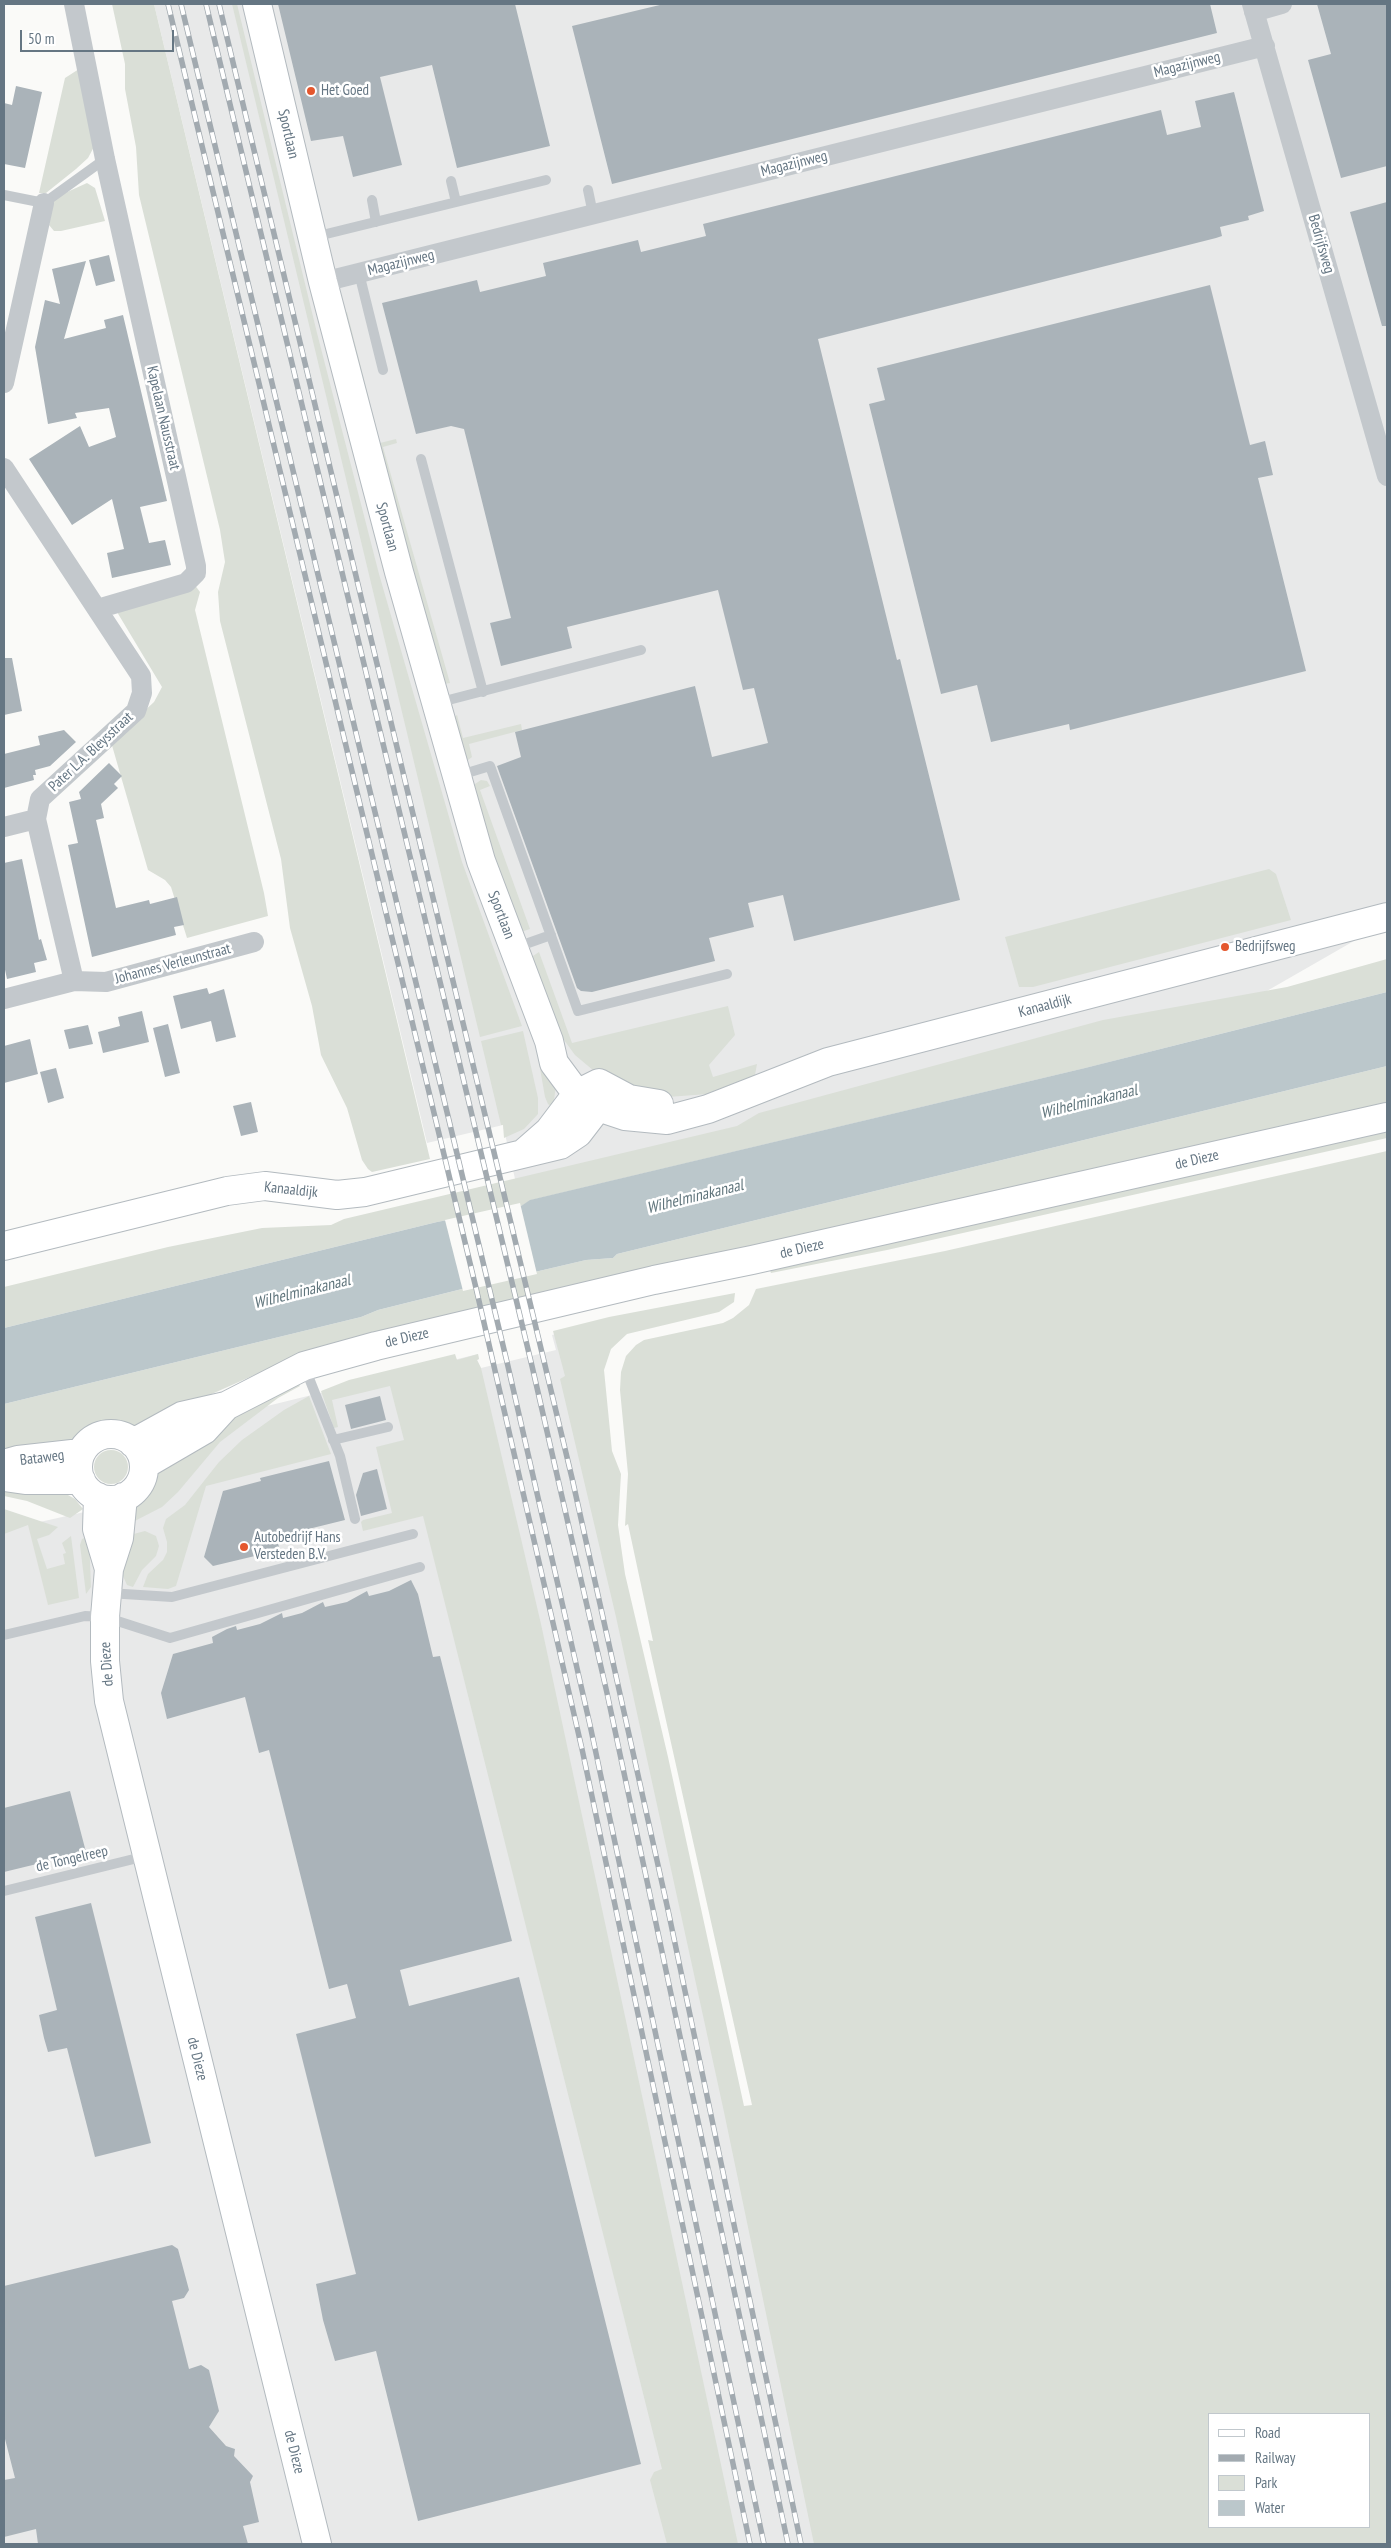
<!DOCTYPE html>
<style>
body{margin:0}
#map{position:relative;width:1391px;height:2548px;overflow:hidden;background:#fafaf8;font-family:"PT Sans Narrow",sans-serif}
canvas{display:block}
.frame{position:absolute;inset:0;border:5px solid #657683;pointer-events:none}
.legend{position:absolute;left:1208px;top:2413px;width:162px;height:115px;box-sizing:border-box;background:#fff;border:1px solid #c1c8cd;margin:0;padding:6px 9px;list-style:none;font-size:15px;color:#657683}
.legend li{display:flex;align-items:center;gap:10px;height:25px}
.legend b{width:25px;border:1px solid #c1c8cd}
.scale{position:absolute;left:20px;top:30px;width:154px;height:22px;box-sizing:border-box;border:2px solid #657683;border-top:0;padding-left:6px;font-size:15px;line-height:18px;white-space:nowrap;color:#657683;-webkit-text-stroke:4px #fff;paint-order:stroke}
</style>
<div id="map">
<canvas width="1391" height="2548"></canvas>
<div class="frame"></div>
<ul class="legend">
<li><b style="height:6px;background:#fff"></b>Road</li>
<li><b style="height:6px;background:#a2aab0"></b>Railway</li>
<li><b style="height:14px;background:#dadfd7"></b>Park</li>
<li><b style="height:14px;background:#bbc7cb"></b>Water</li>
</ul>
<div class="scale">50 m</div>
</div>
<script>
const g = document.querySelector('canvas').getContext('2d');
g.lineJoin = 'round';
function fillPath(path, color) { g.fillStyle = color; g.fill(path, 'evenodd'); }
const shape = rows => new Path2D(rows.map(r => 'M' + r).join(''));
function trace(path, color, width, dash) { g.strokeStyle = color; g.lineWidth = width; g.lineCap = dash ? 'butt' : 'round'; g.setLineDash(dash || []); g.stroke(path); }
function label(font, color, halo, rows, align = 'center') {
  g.font = font + ' "PT Sans Narrow",sans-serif'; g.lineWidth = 5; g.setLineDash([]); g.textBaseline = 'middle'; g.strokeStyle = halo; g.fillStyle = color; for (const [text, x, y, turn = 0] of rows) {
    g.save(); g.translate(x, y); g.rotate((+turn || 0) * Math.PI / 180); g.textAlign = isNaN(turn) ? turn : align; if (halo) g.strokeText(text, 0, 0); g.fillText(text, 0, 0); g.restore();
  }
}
const built = shape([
 [154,4,1387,4,1387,922,1171,1046,1085,1068,531,1200,521,1206,503,1125,427,1143],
 [568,1331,597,1485,828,2544,4,2544,4,1530,89,1511,255,1409,478,1354,479,1359,477,1360,481,1368,556,1350,552,1335]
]);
const green = shape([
 [112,4,154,4,430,1159,372,1172,368,1169,362,1160,347,1108,321,1055,312,1006,290,928,281,859,220,621,218,592,225,562,220,530,139,195,136,147,125,89,125,64],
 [232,4,237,4,317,333,379,574,462,862,522,1026,480,1037],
 [79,69,95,145,88,158,76,169,46,193,39,193,65,78],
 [87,183,95,188,105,221,61,231,54,231,49,225,54,198],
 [347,312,380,443,396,439,397,443,383,447,450,683,444,684,437,672,343,314],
 [194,584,200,592,195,610,264,893,268,916,187,938,171,887,165,880,148,870,111,742,154,702,162,687,117,612],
 [457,715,463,738,521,724,522,730,469,744,472,757,468,760,463,758,454,717],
 [481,780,487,781,490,786,480,790,530,929,521,932,517,930,472,786],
 [1269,869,1276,874,1291,920,1033,987,1019,987,1005,937],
 [539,952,572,1043,728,1006,735,1035,709,1065,713,1077,757,1064,755,1075,750,1079,708,1094,668,1097,600,1076,575,1055,556,1029,530,958],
 [1387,959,1387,992,1085,1068,531,1200,521,1206,437,1222,4,1328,4,1287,168,1247,262,1228,331,1225,344,1219,737,1126,759,1113,1103,1020,1287,987],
 [523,1031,538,1098,538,1114,524,1129,504,1138,503,1125,501,1125,481,1041],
 [541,1049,556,1085,553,1108,548,1104,545,1097,537,1051],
 [1387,1066,1387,1107,288,1360,140,1426,105,1425,91,1429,77,1440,4,1451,4,1404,361,1317,378,1310,462,1289,586,1260,613,1258,617,1254],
 [1387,1127,1387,1138,887,1250,771,1273,770,1270],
 [1387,1151,1387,2544,814,2544,724,2112,616,1617,560,1379,565,1376,553,1331,609,1317,735,1293,734,1302,719,1312,627,1334,611,1349,604,1370,612,1451,621,1474,618,1525,625,1574,668,1757,744,2106,752,2105,648,1640,653,1641,628,1524,625,1526,628,1474,620,1390,621,1372,626,1356,636,1345,644,1340,723,1323,733,1318,749,1305,756,1289,945,1251],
 [1210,2414,1370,2414,1370,2527,1210,2527],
 [455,1354,457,1360,478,1354,479,1359,477,1360,481,1368,541,1624,738,2544,667,2544,650,2480,654,2472,662,2469,423,1516,363,1531,361,1522,363,1520,392,1513,376,1447,404,1440,390,1386,332,1400,338,1427,334,1428,321,1391,349,1380],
 [295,1380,300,1386,278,1398,220,1442,178,1492,162,1507,127,1525,131,1510,145,1493,154,1475,194,1443],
 [309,1396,331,1454,206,1486,176,1586,168,1589,143,1587,148,1574,163,1560,167,1552,167,1542,163,1528,166,1519,185,1505,219,1462,242,1440,284,1410],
 '94 1467a17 17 0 1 1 34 0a17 17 0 1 1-34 0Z',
 [4,1485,61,1491,75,1499,83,1509,70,1518,27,1501,4,1496],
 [4,1509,58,1527,49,1535,37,1539,47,1569,65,1564,63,1554,66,1553,62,1543,71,1536,79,1598,48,1605,28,1525,4,1534],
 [145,1531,156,1536,159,1546,156,1556,142,1570,133,1587,127,1585,123,1576,126,1536],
 [89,1536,91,1587,86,1594,80,1545,82,1539]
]);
const water = shape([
 [1387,992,1387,1066,617,1254,613,1258,586,1260,462,1289,378,1310,361,1317,4,1404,4,1328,437,1222,521,1206,530,1200,1085,1068]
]);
const pier = shape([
 [520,1203,537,1274,463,1291,445,1220]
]);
const building = shape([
 [278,4,515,4,550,146,457,168,432,65,380,77,402,165,353,177,343,136,311,141],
 [664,4,1210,4,1217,33,612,184,572,26],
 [1317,4,1387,4,1387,166,1341,178,1308,60,1331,54],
 [16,86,42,92,25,168,4,164,4,103,12,105],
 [1234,92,1264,211,1248,216,1249,220,1220,227,1222,236,1216,238,818,339,897,660,900,659,960,900,794,941,783,895,748,903,754,927,709,938,715,961,592,992,581,991,577,988,497,766,521,757,515,732,695,686,712,757,768,743,754,688,743,690,718,590,567,627,572,648,501,666,490,623,511,618,464,429,451,426,416,434,382,303,477,280,480,292,546,276,543,263,638,240,641,252,706,236,703,224,1161,110,1167,135,1201,127,1195,101],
 [1387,202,1387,326,1382,326,1350,212],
 [109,255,115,281,96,286,89,260],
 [86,261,64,339,106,328,104,320,123,315,167,501,140,507,149,543,165,540,171,565,112,578,107,553,124,549,112,499,72,525,29,459,80,426,89,447,116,437,109,408,75,413,77,418,48,424,35,347,45,300,60,304,52,269],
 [1210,285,1250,445,1265,441,1273,475,1258,478,1306,671,1070,730,1069,724,991,742,977,685,941,694,869,404,885,400,877,368],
 [4,658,12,658,22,711,4,715],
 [64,730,76,742,50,766,35,770,36,775,33,775,34,780,4,788,4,754,40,745,38,736],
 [109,763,122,776,114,784,118,788,101,804,104,818,96,820,116,908,149,900,150,904,177,897,184,925,174,927,176,935,92,957,68,845,78,843,69,802,81,799,79,792],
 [22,859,39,940,41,939,47,960,34,963,36,972,7,979,4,965,4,863],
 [207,988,209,994,224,989,236,1037,216,1042,211,1021,181,1029,173,996],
 [142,1011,149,1042,103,1053,98,1032,120,1026,118,1017],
 [168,1024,180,1073,165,1077,153,1028],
 [88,1025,93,1044,69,1049,64,1030],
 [30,1039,38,1074,4,1083,4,1046],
 [56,1068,64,1098,48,1103,40,1072],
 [251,1102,258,1132,241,1136,233,1106],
 [380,1396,386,1420,351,1429,345,1405],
 [329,1461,345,1520,276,1537,280,1550,213,1566,204,1557,223,1491,261,1481,260,1478],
 [377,1469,387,1509,361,1516,356,1495,363,1473],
 [411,1580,418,1594,433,1657,440,1656,512,1941,400,1970,409,2006,519,1977,641,2464,418,2521,376,2351,335,2361,323,2320,316,2284,356,2274,296,2034,356,2018,347,1984,329,1989,269,1750,259,1753,245,1697,167,1719,161,1693,173,1654,213,1643,212,1637,227,1629,236,1626,237,1630,260,1624,282,1613,283,1618,302,1613,323,1602,325,1607,347,1602,367,1591,369,1596,389,1591],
 [70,1791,86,1852,4,1872,4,1808],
 [91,1903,151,2143,95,2157,67,2048,48,2052,44,2038,39,2015,57,2010,35,1917],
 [172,2245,178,2249,189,2290,184,2298,172,2301,189,2369,201,2365,209,2370,219,2411,209,2427,226,2446,235,2449,234,2456,253,2476,250,2482,259,2522,243,2526,248,2544,38,2544,36,2529,4,2537,4,2480,15,2478,4,2435,4,2286]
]);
const lane = shape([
 [451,181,456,202],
 [588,190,593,214],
 [4,195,44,203,105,159],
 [372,200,376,222],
 [314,237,546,180],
 [359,273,383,370],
 [421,459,483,692],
 [437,703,641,650],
 [457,776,490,766,578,1011,727,974],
 [514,948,551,935],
 [305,1368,340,1456,355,1519],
 [333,1440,388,1427],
 [108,1593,172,1597,413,1534],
 [4,1635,85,1616,105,1617,170,1638,420,1567],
 [4,1891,146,1856]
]);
const street = shape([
 [74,4,105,159,196,566,196,573,186,583,97,609],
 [1252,4,1387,476],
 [1254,12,1282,4],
 [323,282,1265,46],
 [4,383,44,203],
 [4,468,141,676,142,693,136,711,40,799,36,819,74,981],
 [4,827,36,819],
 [4,999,74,981,106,982,254,942]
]);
const secondary = shape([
 [257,4,323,282,399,572,481,861,549,1041,554,1063,577,1094,598,1107],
 [525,1152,549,1131,577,1094,599,1083,629,1099,659,1104],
 [4,1246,227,1191,265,1186,337,1195,365,1192,560,1145,578,1133,598,1107,625,1116,667,1120,708,1109,828,1062,1387,917],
 '78 1467a33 33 0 1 1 66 0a33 33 0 1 1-66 0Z',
 [133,1443,182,1416,226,1406,304,1366,376,1346,654,1280,752,1260,1387,1117],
 [4,1464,18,1460,81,1453],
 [144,1465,204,1430,226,1406],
 [4,1477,25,1480,81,1480],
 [98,1497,97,1529,109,1569],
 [123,1497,119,1538,109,1569,105,1617,105,1661,109,1701,317,2544]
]);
const rail = shape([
 [168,4,476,1288,582,1749,750,2544],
 [181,4,507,1362,590,1725,764,2544],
 [206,4,532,1366,607,1693,788,2544],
 [219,4,572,1478,668,1910,801,2544]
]);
const markers = [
 [311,91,5,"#e4572e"],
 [1225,947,5,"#e4572e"],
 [244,1547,5,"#e4572e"]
];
const streetNames = [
 ["Magazijnweg",1187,65,-14],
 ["Sportlaan",288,134,77],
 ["Magazijnweg",794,164,-14],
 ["Bedrijfsweg",1321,244,74],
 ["Magazijnweg",401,263,-14],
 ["Kapelaan Nausstraat",163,418,77],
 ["Sportlaan",387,527,75],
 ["Pater L.A. Bleysstraat",91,752,-43],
 ["Sportlaan",501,915,69],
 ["Johannes Verleunstraat",173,964,-15],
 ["Kanaaldijk",1045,1006,-15],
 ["de Dieze",1197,1160,-13],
 ["Kanaaldijk",291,1190,6],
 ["de Dieze",802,1249,-13],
 ["de Dieze",407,1338,-13],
 ["Bataweg",42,1458,-7],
 ["de Dieze",107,1664,-94],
 ["de Tongelreep",72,1859,-13],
 ["de Dieze",197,2059,76],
 ["de Dieze",294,2452,76]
];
const poiNames = [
 ["Het Goed",321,91],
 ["Bedrijfsweg",1235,947],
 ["Autobedrijf Hans",254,1538],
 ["Versteden B.V.",254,1555]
];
const waterNames = [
 ["Wilhelminakanaal",1089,1102,-14],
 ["Wilhelminakanaal",695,1197,-14],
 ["Wilhelminakanaal",302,1292,-14]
];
fillPath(built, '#e8e9e9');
fillPath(green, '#dadfd7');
fillPath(water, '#bbc7cb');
fillPath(pier, '#fafaf8');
fillPath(building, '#aab3b9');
trace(secondary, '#b3babf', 30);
trace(lane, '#c3c8cc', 10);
trace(street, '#c3c8cc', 20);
trace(secondary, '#fff', 28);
trace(rail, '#a2aab0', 5.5);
trace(rail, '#fff', 4, [11]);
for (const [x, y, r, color] of markers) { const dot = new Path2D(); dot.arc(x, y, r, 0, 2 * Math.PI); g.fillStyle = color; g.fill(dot); trace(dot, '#fff', 2); }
label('15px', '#657683', '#fff', streetNames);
label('15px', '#657683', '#fff', poiNames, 'left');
label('italic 16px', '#60757c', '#fff', waterNames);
</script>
